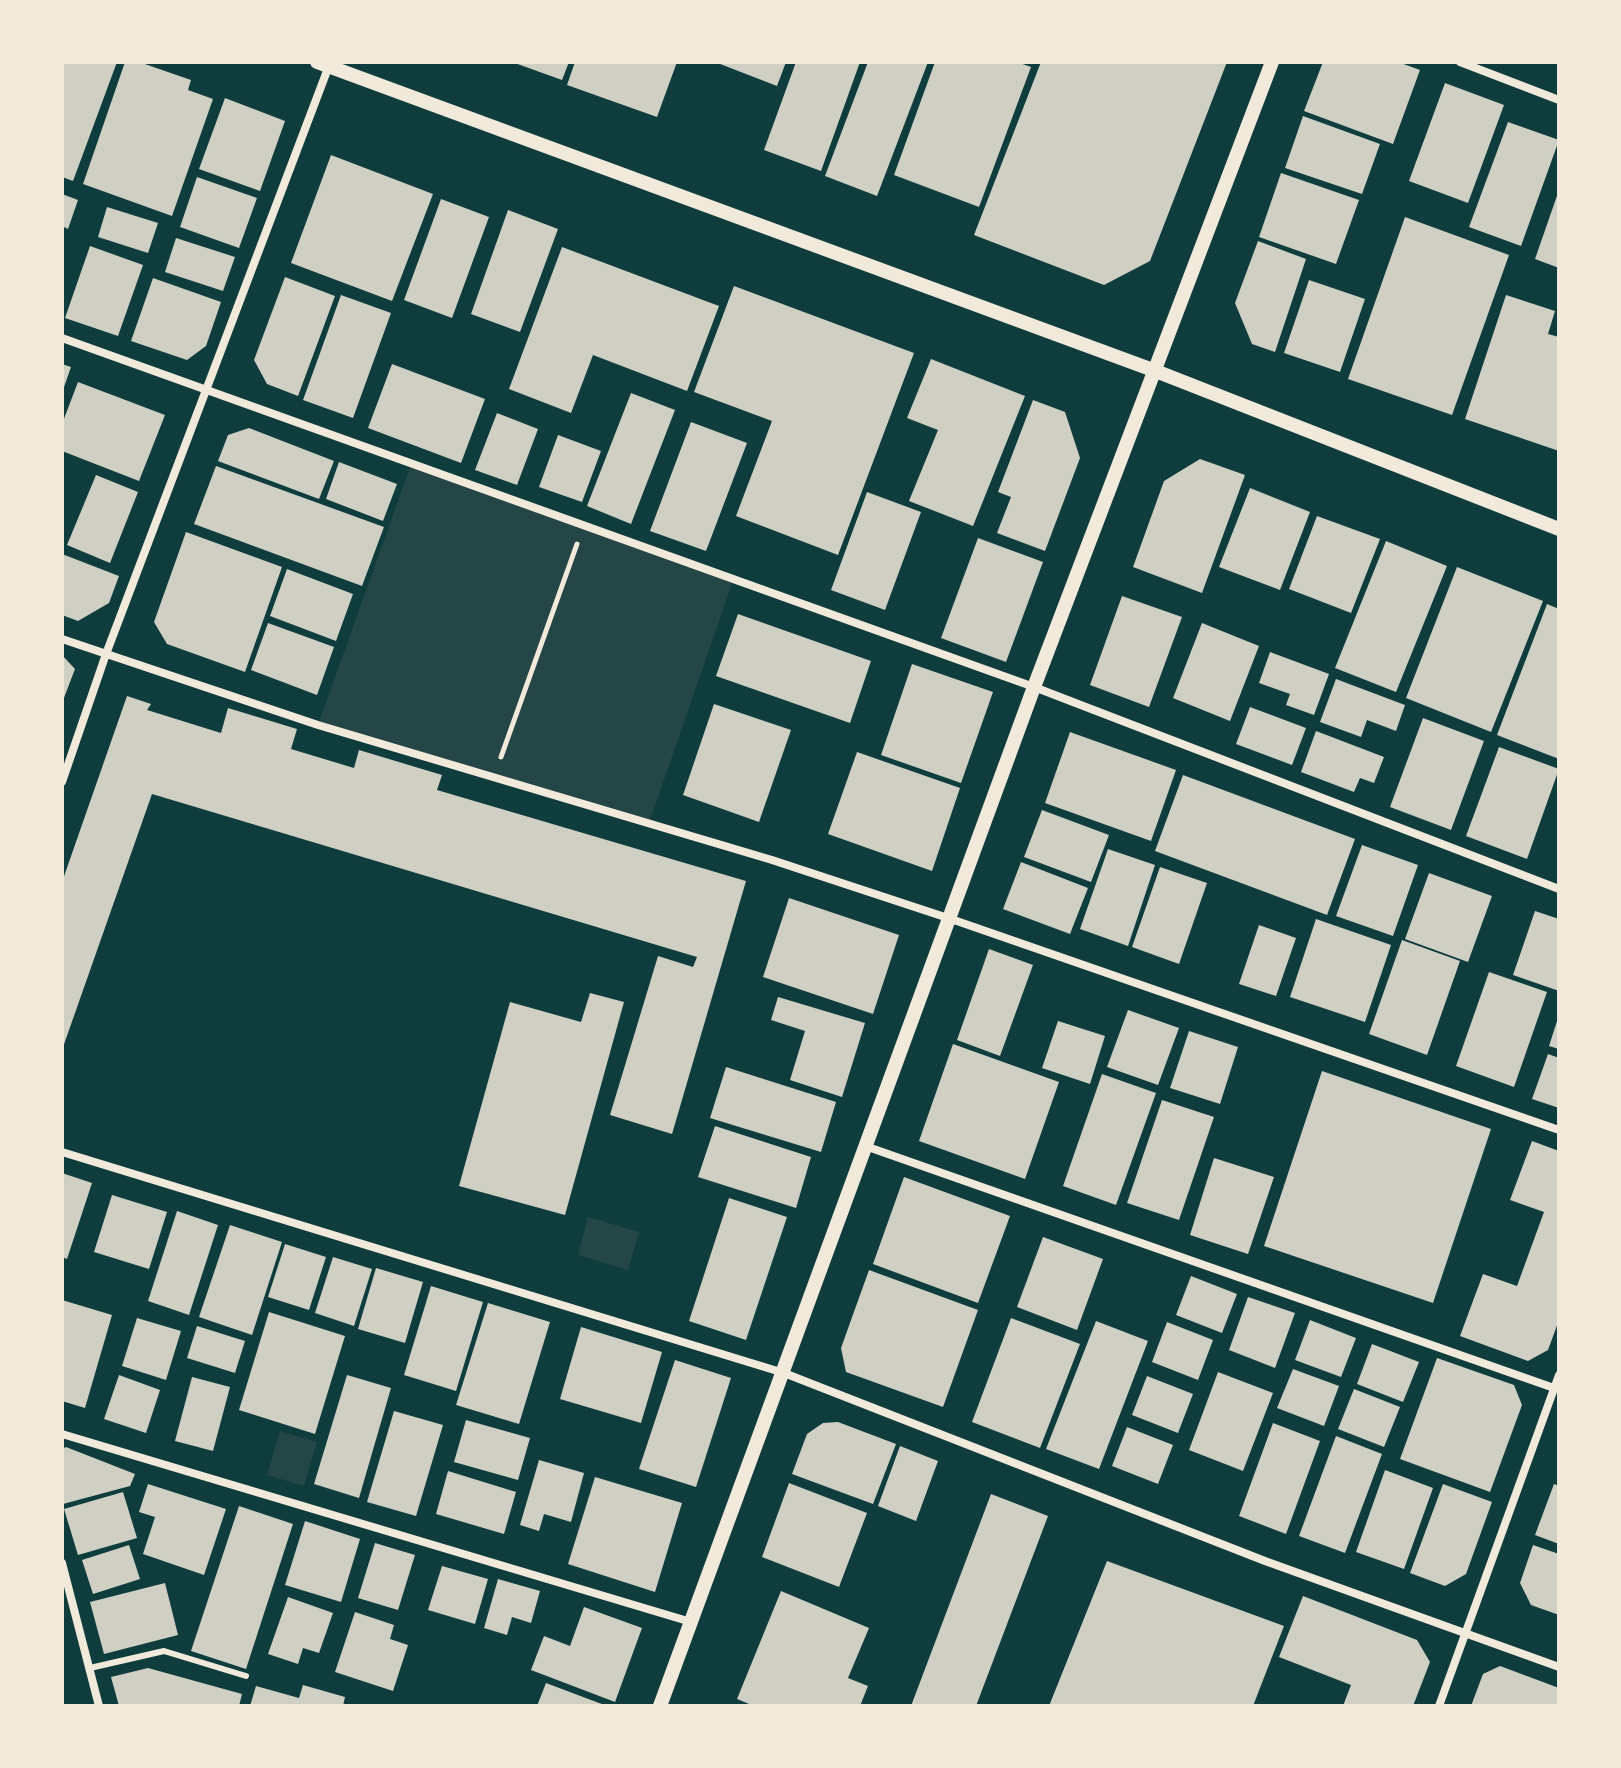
<!DOCTYPE html>
<style>
body{margin:0}
#map{position:relative;width:1621px;height:1768px;overflow:hidden;background:#0f3d3e;font-family:"Public Sans",sans-serif}
canvas{display:block}
.frame{position:absolute;inset:0;border:64px solid #f1e9da;pointer-events:none}
</style>
<div id="map">
<canvas width="1621" height="1768"></canvas>
<div class="frame"></div>
</div>
<script>
const g = document.querySelector('canvas').getContext('2d');
g.lineJoin = 'round';
function fillPath(path, color) { g.fillStyle = color; g.fill(path, 'evenodd'); }
const shape = rows => new Path2D(rows.map(r => 'M' + r).join(''));
function trace(path, color, width, dash) { g.strokeStyle = color; g.lineWidth = width; g.lineCap = dash ? 'butt' : 'round'; g.setLineDash(dash || []); g.stroke(path); }
const green = shape([
 [412,462,734,578,649,823,318,725],
 [588,1217,639,1232,628,1270,578,1255],
 [280,1431,317,1442,304,1486,267,1475]
]);
const building = shape([
 [62,62,117,62,73,181,62,177],
 [125,62,139,62,191,80,188,90,213,99,172,216,83,184],
 [512,62,569,62,562,80],
 [575,62,677,62,657,117,567,85],
 [715,62,786,62,777,86],
 [796,62,860,62,821,171,764,150],
 [868,62,928,62,877,196,825,176],
 [935,62,1017,62,1031,67,979,207,894,175],
 [1041,62,1227,62,1150,261,1104,285,974,235],
 [1323,62,1398,62,1420,70,1393,144,1304,111],
 [1445,83,1504,105,1468,203,1409,181],
 [225,98,285,121,260,191,199,169],
 [1303,116,1380,144,1362,194,1285,168],
 [1508,122,1559,140,1521,246,1469,227],
 [331,155,433,194,392,301,291,263],
 [1281,173,1359,200,1336,264,1259,237],
 [197,177,257,198,239,248,180,227],
 [1559,190,1559,268,1535,259],
 [62,194,78,200,68,229,62,226],
 [441,199,489,217,452,318,404,300],
 [107,207,158,223,148,253,98,237],
 [508,210,558,229,520,332,471,314],
 [1405,217,1509,255,1452,415,1348,379],
 [176,238,235,257,223,291,165,272],
 [1258,241,1306,259,1275,352,1252,344,1235,303],
 [90,246,143,265,118,336,65,318],
 [562,247,719,306,687,391,593,355,571,413,509,389],
 [285,277,335,296,298,396,267,384,254,360],
 [153,278,221,302,206,346,187,360,131,341],
 [1309,280,1365,299,1340,372,1284,353],
 [734,286,914,353,838,555,736,516,772,421,694,392],
 [341,295,391,313,353,418,303,400],
 [1506,295,1555,311,1548,334,1559,337,1559,451,1465,419],
 [931,359,1025,396,973,526,909,501,938,430,907,418],
 [62,364,71,367,62,393],
 [392,364,485,399,461,463,368,428],
 [78,382,165,415,139,481,62,451,62,424],
 [631,393,675,410,631,524,587,506],
 [1033,400,1065,412,1080,458,1045,551,997,533,1011,497,998,492],
 [497,413,538,429,517,485,475,470],
 [691,422,747,443,706,551,650,531],
 [249,428,334,461,319,499,218,461,228,435],
 [558,435,601,451,582,502,539,487],
 [1200,459,1245,475,1202,593,1133,567,1164,481],
 [339,462,397,484,383,521,326,499],
 [216,466,384,527,362,586,194,524],
 [96,475,138,492,110,563,67,545],
 [1250,488,1310,512,1280,590,1219,567],
 [867,492,921,512,885,610,831,590],
 [1317,516,1380,539,1351,613,1289,589],
 [186,532,282,567,245,672,167,644,154,622],
 [978,538,1043,562,1006,662,941,638],
 [1386,541,1447,566,1396,692,1335,668],
 [62,554,119,576,109,603,78,621,62,615],
 [1457,567,1543,601,1491,732,1406,698],
 [287,569,353,594,336,641,270,616],
 [1122,596,1182,617,1149,707,1090,685],
 [1547,604,1559,609,1559,759,1497,735],
 [738,614,871,661,850,723,716,676],
 [268,623,334,647,317,695,251,670],
 [1202,623,1259,646,1230,721,1173,698],
 [1270,652,1329,674,1314,715,1286,705,1290,694,1259,683],
 [62,655,75,669,62,703],
 [912,664,993,692,961,783,881,755],
 [1336,679,1405,705,1396,731,1367,720,1361,737,1320,722],
 [127,696,151,704,147,710,221,733,228,708,297,729,291,749,354,768,359,750,442,775,437,790,746,881,672,1134,610,1115,658,956,693,967,697,957,152,794,62,1050,62,882],
 [714,704,791,730,759,822,683,795],
 [1250,707,1306,728,1292,765,1236,744],
 [1423,718,1484,741,1451,830,1390,807],
 [1316,731,1384,757,1374,783,1360,778,1354,792,1301,772],
 [1070,732,1176,770,1151,841,1045,803],
 [1499,747,1559,769,1527,859,1466,836],
 [857,752,960,788,932,871,828,834],
 [1183,775,1355,839,1327,915,1155,851],
 [1042,810,1109,835,1091,882,1024,857],
 [1362,845,1418,865,1393,936,1336,916],
 [1108,849,1155,865,1128,946,1080,929],
 [1021,862,1088,888,1070,934,1003,909],
 [1160,867,1207,883,1179,964,1132,947],
 [1429,873,1492,896,1468,962,1405,939],
 [789,898,899,935,873,1014,763,977],
 [1535,911,1559,919,1559,991,1513,975],
 [1316,919,1391,945,1365,1022,1290,997],
 [1259,925,1296,938,1276,996,1239,984],
 [1402,940,1460,961,1427,1055,1369,1034],
 [989,949,1033,965,1000,1056,957,1040],
 [1489,972,1547,992,1514,1087,1456,1066],
 [590,993,624,1002,565,1215,459,1186,510,1002,581,1022],
 [778,997,865,1023,842,1097,790,1080,805,1031,771,1020],
 [1128,1010,1179,1028,1158,1085,1107,1067],
 [1558,1018,1559,1018,1559,1049,1549,1046],
 [1058,1021,1105,1036,1090,1084,1042,1068],
 [1189,1031,1238,1047,1220,1104,1170,1088],
 [953,1044,1059,1082,1025,1179,919,1141],
 [1548,1054,1559,1058,1559,1108,1532,1099],
 [726,1067,836,1102,821,1152,710,1118],
 [1322,1071,1491,1129,1433,1303,1264,1246],
 [1102,1074,1156,1093,1116,1205,1063,1186],
 [1162,1100,1214,1117,1179,1220,1127,1203],
 [715,1126,811,1157,796,1208,698,1177],
 [1532,1141,1559,1151,1559,1320,1548,1350,1528,1361,1460,1336,1483,1274,1517,1286,1544,1212,1510,1200],
 [1214,1158,1274,1177,1248,1254,1190,1235],
 [62,1173,92,1183,67,1259,62,1257],
 [904,1177,1010,1216,978,1303,873,1264],
 [112,1195,167,1212,149,1269,94,1252],
 [729,1198,787,1217,746,1340,689,1321],
 [177,1211,218,1225,189,1315,148,1301],
 [230,1225,282,1242,252,1335,199,1317],
 [1043,1237,1103,1259,1077,1330,1017,1307],
 [285,1244,326,1257,309,1310,268,1297],
 [333,1257,372,1269,354,1326,315,1313],
 [376,1268,423,1282,405,1343,358,1329],
 [869,1270,978,1310,943,1407,846,1372,841,1348],
 [1191,1276,1237,1294,1222,1333,1176,1315],
 [431,1286,483,1302,456,1391,404,1375],
 [1248,1297,1295,1313,1275,1368,1229,1350],
 [62,1300,112,1315,85,1408,62,1401],
 [488,1303,550,1322,519,1424,456,1405],
 [269,1312,345,1336,315,1434,239,1410],
 [137,1318,181,1331,166,1380,122,1366],
 [1011,1318,1080,1344,1040,1448,972,1422],
 [1310,1320,1356,1338,1341,1377,1295,1360],
 [1096,1321,1148,1341,1099,1469,1046,1449],
 [1167,1322,1213,1340,1198,1380,1152,1362],
 [197,1326,245,1341,235,1373,187,1358],
 [581,1327,662,1352,641,1423,560,1399],
 [1372,1344,1419,1362,1403,1402,1357,1384],
 [1437,1358,1514,1385,1522,1405,1490,1492,1400,1459],
 [675,1360,731,1378,696,1487,639,1469],
 [1293,1369,1339,1386,1324,1426,1277,1408],
 [1218,1372,1273,1393,1243,1471,1189,1450],
 [119,1375,160,1390,146,1433,104,1419],
 [347,1375,391,1388,359,1498,314,1484],
 [1147,1376,1193,1394,1178,1433,1132,1415],
 [192,1377,230,1387,213,1451,175,1441],
 [1354,1389,1400,1407,1384,1447,1338,1429],
 [394,1411,443,1425,416,1516,367,1502],
 [466,1420,530,1438,518,1480,454,1462],
 [838,1422,896,1444,873,1504,792,1474,807,1434,823,1423],
 [1273,1423,1320,1441,1286,1534,1239,1516],
 [1127,1427,1173,1445,1158,1484,1112,1466],
 [1336,1436,1382,1454,1345,1553,1299,1536],
 [900,1446,938,1461,916,1521,878,1506],
 [66,1447,135,1474,130,1486,63,1504,62,1449],
 [539,1460,584,1473,571,1522,544,1514,539,1531,520,1525],
 [1385,1470,1433,1488,1404,1569,1356,1552],
 [448,1471,516,1492,504,1534,436,1514],
 [595,1477,682,1503,655,1592,568,1564],
 [789,1483,867,1513,839,1587,762,1557],
 [148,1484,226,1509,204,1575,143,1554,155,1517,139,1512],
 [1443,1484,1492,1502,1466,1574,1445,1586,1410,1573],
 [1554,1484,1559,1486,1559,1544,1535,1535],
 [123,1492,137,1538,78,1555,64,1509],
 [991,1494,1048,1516,976,1706,911,1706],
 [239,1506,293,1524,246,1669,191,1651],
 [305,1521,360,1539,341,1602,285,1585],
 [375,1543,415,1555,398,1610,358,1598],
 [129,1545,140,1579,93,1594,82,1560],
 [1533,1545,1559,1554,1559,1615,1531,1605,1520,1583],
 [1107,1561,1284,1626,1253,1706,1049,1706],
 [442,1566,488,1579,475,1624,428,1610],
 [498,1579,540,1591,531,1623,512,1617,507,1635,484,1628],
 [165,1583,178,1635,104,1654,90,1602],
 [781,1591,869,1628,848,1678,868,1686,860,1706,754,1706,737,1699],
 [1303,1596,1417,1640,1430,1662,1413,1706,1343,1706,1351,1685,1279,1657],
 [288,1597,333,1613,319,1653,303,1648,298,1664,268,1654],
 [584,1607,642,1628,615,1702,531,1670,544,1636,570,1646],
 [355,1612,394,1625,390,1639,408,1645,393,1691,335,1672],
 [1500,1666,1559,1688,1559,1706,1471,1706,1483,1674],
 [148,1668,242,1694,239,1706,119,1706,111,1677],
 [546,1683,607,1706,537,1706],
 [303,1685,345,1697,343,1706,250,1706,256,1686,299,1698]
]);
const path = shape([
 [501,757,577,544]
]);
const service = shape([
 [90,1668,164,1651,246,1676]
]);
const minor = shape([
 [1460,62,1559,100],
 [62,338,1034,687,1559,889],
 [62,639,318,725,772,860,951,919,1559,1130],
 [62,782,106,654,330,63],
 [868,1147,1554,1388],
 [62,1152,784,1373,1265,1561,1559,1667],
 [62,1434,691,1622],
 [62,1563,99,1706],
 [1439,1706,1559,1375]
]);
const tertiary = shape([
 [317,62,1153,370,1559,529],
 [660,1706,1034,687,1272,62]
]);
fillPath(green, '#244646');
fillPath(building, '#cfcfc3');
trace(path, '#f1e9da', 5);
trace(service, '#f1e9da', 6);
trace(minor, '#f1e9da', 8);
trace(tertiary, '#f1e9da', 14);
</script>
